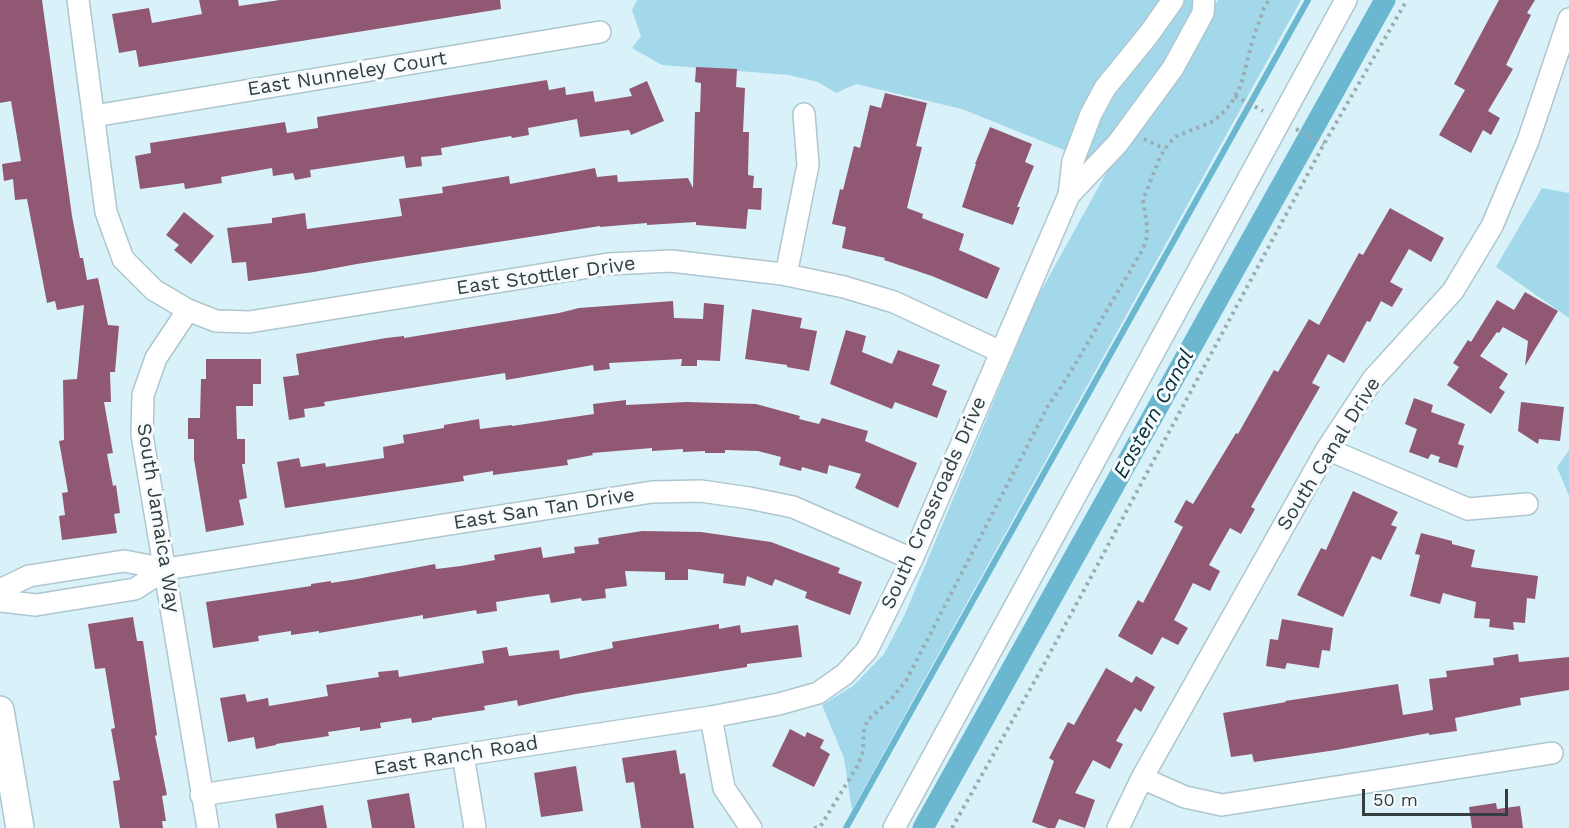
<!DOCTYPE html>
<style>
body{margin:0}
#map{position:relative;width:1569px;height:828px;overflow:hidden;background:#d9f2fa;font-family:"Work Sans",sans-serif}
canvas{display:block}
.scale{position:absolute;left:1362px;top:789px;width:146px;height:27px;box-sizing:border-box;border:3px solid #343e41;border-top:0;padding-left:8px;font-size:18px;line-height:21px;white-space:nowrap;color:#343e41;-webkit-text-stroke:4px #f6fbfd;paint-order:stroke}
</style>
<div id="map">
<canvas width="1569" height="828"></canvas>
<div class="scale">50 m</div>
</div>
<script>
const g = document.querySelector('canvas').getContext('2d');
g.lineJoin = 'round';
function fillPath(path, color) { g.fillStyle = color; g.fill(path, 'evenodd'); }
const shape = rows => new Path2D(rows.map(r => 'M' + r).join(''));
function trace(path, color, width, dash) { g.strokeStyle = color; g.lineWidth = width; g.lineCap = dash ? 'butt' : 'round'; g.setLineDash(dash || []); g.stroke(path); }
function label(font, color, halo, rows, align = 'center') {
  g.font = font + ' "Work Sans",sans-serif'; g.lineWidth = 6; g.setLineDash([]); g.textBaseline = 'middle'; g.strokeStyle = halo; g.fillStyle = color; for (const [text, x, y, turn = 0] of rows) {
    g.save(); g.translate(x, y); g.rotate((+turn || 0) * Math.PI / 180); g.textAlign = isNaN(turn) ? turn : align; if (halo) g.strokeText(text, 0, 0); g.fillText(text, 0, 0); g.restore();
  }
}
const green = shape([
 [637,0,1201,0,1214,7,1218,0,1301,0,852,810,844,758,822,705,853,686,884,654,905,614,1036,300,1109,168,962,109,856,84,836,93,818,82,789,75,662,65,632,48,641,36,632,10],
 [1542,188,1569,193,1569,318,1496,267],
 [1569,450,1569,496,1557,467]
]);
const stream = shape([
 [846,828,1308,0]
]);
const canal = shape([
 [923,828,1385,0]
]);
const building = shape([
 [0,0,42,0,72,216,80,258,83,258,87,280,98,278,108,325,119,326,115,372,110,372,111,402,104,402,113,453,107,454,113,486,116,485,120,513,114,514,117,533,62,540,59,516,65,515,62,493,68,492,59,441,64,440,63,380,77,379,84,305,57,310,55,301,47,303,27,199,15,200,13,179,4,181,2,164,21,161,11,101,0,103],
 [199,0,238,0,239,6,280,0,500,0,501,9,139,67,136,50,119,53,112,14,149,8,152,23,202,14],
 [1499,0,1535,0,1527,13,1531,15,1506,65,1513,69,1488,111,1500,118,1491,135,1483,130,1471,153,1439,135,1465,90,1454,84],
 [696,67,737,69,736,87,745,88,743,132,749,132,748,175,754,176,753,188,762,188,761,210,748,209,746,229,696,225,696,222,647,225,647,223,600,227,600,226,357,264,314,272,248,281,246,262,232,263,227,228,272,223,272,218,305,213,307,229,402,216,399,199,443,193,442,187,509,176,510,184,595,168,597,177,617,175,618,182,688,178,693,188,695,112,700,112,701,83,695,82],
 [547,80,549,90,565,87,566,95,593,91,595,102,632,96,629,89,647,81,664,121,631,135,629,130,580,137,577,119,528,128,529,135,512,138,511,136,441,148,442,155,421,157,422,166,406,168,404,156,310,170,311,177,295,180,293,173,273,176,272,168,221,177,222,183,185,189,184,183,140,189,135,156,151,153,150,143,285,122,287,133,318,128,317,117],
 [885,93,927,103,916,146,922,147,907,208,923,214,922,218,964,234,959,250,1000,268,987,299,932,276,884,260,885,258,842,248,846,227,832,224,840,189,843,190,854,146,860,148,870,105,881,108],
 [990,127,1032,144,1025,162,1034,166,1017,207,1020,207,1013,225,962,207,976,164,975,164],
 [1390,208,1444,238,1431,262,1409,249,1390,282,1403,289,1392,307,1381,301,1370,322,1367,321,1344,363,1328,354,1312,383,1320,387,1251,507,1255,509,1241,534,1230,528,1209,565,1220,571,1210,591,1193,583,1174,620,1188,628,1178,645,1162,637,1152,655,1118,636,1138,600,1143,603,1183,527,1174,522,1186,500,1193,504,1236,433,1238,434,1274,370,1278,372,1309,319,1319,325,1359,253,1363,255],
 [184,212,214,236,191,264,174,250,179,245,166,235],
 [1525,292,1558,311,1525,366,1528,341,1503,327,1499,333,1497,332,1480,356,1508,374,1499,388,1505,392,1491,414,1447,385,1459,367,1453,363,1468,340,1471,342,1497,300,1514,310],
 [673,301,674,318,703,319,704,303,724,305,720,361,697,360,697,366,681,366,682,359,609,363,610,369,594,371,593,365,506,380,505,373,324,402,325,406,304,409,305,417,289,420,283,377,299,375,296,354,386,338,404,336,404,338,559,313,579,308],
 [752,309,802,318,800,328,817,331,809,371,787,367,787,365,745,359],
 [846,330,866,336,862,352,892,364,898,350,940,365,932,385,947,391,937,418,895,402,892,409,830,384],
 [206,359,261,359,261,384,253,384,253,406,236,406,237,439,245,439,245,464,242,464,247,498,239,500,244,525,206,532,194,459,194,439,188,439,188,418,200,418,201,379,206,379],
 [1414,398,1433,405,1431,412,1465,424,1458,444,1464,446,1457,468,1438,462,1440,457,1431,454,1428,459,1409,452,1417,429,1405,424],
 [626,400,626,405,686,402,756,404,800,416,799,419,819,424,822,418,868,431,865,441,917,463,898,508,855,488,861,474,829,465,827,474,802,467,801,471,779,465,781,457,758,451,725,450,725,453,705,453,705,451,683,452,683,449,652,451,652,448,592,453,593,455,567,460,568,465,493,475,493,471,463,476,464,481,285,508,277,462,299,458,301,467,325,463,326,467,384,458,383,447,404,443,403,435,444,428,444,425,479,419,480,429,512,425,512,426,594,414,593,404],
 [1521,402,1564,407,1560,441,1539,439,1538,444,1518,431],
 [1353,491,1398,512,1391,525,1397,527,1381,560,1372,556,1343,617,1297,595,1321,548,1326,550],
 [642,531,701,532,771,542,840,568,838,573,862,582,850,615,805,598,807,592,775,579,772,586,747,576,745,586,723,583,724,574,688,569,688,580,665,580,665,572,625,571,627,586,605,589,606,598,582,601,581,598,551,603,549,594,527,597,496,602,497,611,477,614,476,610,423,619,423,615,319,633,319,631,291,635,291,631,258,636,259,641,213,648,206,602,311,586,311,584,331,581,331,583,357,579,435,564,436,569,461,566,495,560,494,555,541,547,543,558,575,553,574,547,599,544,598,538],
 [1421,533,1452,541,1452,544,1475,550,1471,567,1538,576,1535,599,1527,598,1525,623,1513,622,1514,630,1489,627,1490,619,1474,618,1476,602,1443,593,1440,604,1410,596,1420,555,1415,554],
 [133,617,137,641,143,641,157,735,155,736,167,795,162,796,166,821,162,821,163,828,120,828,113,781,120,780,111,729,115,728,105,668,95,669,88,624],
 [1282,619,1333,628,1330,651,1322,650,1319,668,1287,663,1285,669,1266,666,1270,639,1278,640],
 [719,624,719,629,740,625,741,633,798,625,802,657,747,664,747,667,576,694,518,706,517,700,484,706,485,710,432,718,432,720,412,723,411,718,380,723,381,728,360,731,360,727,328,732,329,736,276,744,276,745,256,749,254,737,228,742,220,698,245,694,247,702,268,698,269,706,328,696,326,685,379,677,378,672,398,670,399,677,484,663,482,651,507,647,509,656,559,650,560,659,613,648,612,642],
 [1518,654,1519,662,1569,657,1569,690,1520,698,1521,705,1455,718,1457,731,1429,735,1429,733,1336,750,1254,762,1252,754,1231,757,1223,713,1286,702,1285,701,1398,684,1403,715,1433,710,1429,679,1447,677,1446,671,1494,665,1493,658],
 [1106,668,1132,683,1136,676,1155,687,1141,712,1135,708,1116,741,1123,744,1110,769,1093,760,1075,793,1095,800,1085,828,1059,819,1055,828,1048,828,1032,822,1054,761,1049,758,1068,722,1074,725],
 [790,729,805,737,807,732,824,740,820,748,830,754,814,787,772,766],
 [676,750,680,774,685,773,694,828,641,828,634,782,626,783,622,758],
 [576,766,583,811,541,817,534,773],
 [409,793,415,828,372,828,367,800],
 [1496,803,1497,809,1520,806,1523,828,1472,828,1469,807],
 [323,805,327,828,277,828,275,814]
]);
const path = shape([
 [1235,96,1263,111],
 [1296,129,1324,144],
 [1144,139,1165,149],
 [814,828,820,827,858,765,863,751,864,729,868,720,893,697,906,681,1048,406,1067,378,1143,249,1147,237,1147,226,1143,200,1160,157,1169,143,1177,136,1214,121,1231,104,1241,85,1252,42,1264,8,1269,0],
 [952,828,1042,668,1324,144,1407,0]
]);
const minor = shape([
 [78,0,106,212,123,259,154,290,188,310,156,358,143,395,142,435,208,828],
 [94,116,600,32],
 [1069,195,1118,143,1173,68,1203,13,1204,0],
 [786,275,808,165,804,114],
 [188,310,216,321,249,322,608,264,671,261,782,274,844,287,894,302,1001,352],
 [1327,449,1468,509,1527,504],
 [0,590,29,576,124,561,166,569,652,492,701,491,749,498,793,507,912,559],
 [0,601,36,605,135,589,166,569],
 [711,717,724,788,751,828],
 [463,755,475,828],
 [1142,778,1185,797,1222,805,1552,753],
 [201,795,711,717,779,704,818,693,845,674,867,650,912,559,1069,195,1073,161,1091,114,1105,88,1149,34,1173,0],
 [894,828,1346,0],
 [1118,828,1142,778,1327,449,1373,379,1453,291,1492,226,1528,141,1569,19]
]);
const major = shape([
 [0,710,20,828]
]);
const streetNames = [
 ["East Nunneley Court",347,74,-9],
 ["East Stottler Drive",546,276,-8],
 ["South Canal Drive",1329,454,-58],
 ["South Crossroads Drive",934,503,-66],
 ["East San Tan Drive",544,509,-9],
 ["South Jamaica Way",158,518,81],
 ["East Ranch Road",456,756,-9]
];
const waterNames = [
 ["Eastern Canal",1154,414,-61]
];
fillPath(green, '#a2d8ea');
trace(stream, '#6ab7cf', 6);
trace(canal, '#6ab7cf', 21);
fillPath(building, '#915873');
trace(minor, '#aec6cf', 24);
trace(major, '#aec6cf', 30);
trace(path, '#99acb2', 4, [3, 4.5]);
trace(minor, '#fff', 21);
trace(major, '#fff', 27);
label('20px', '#343e41', '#f6fbfd', streetNames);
label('italic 21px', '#082e39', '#f6fbfd', waterNames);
</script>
